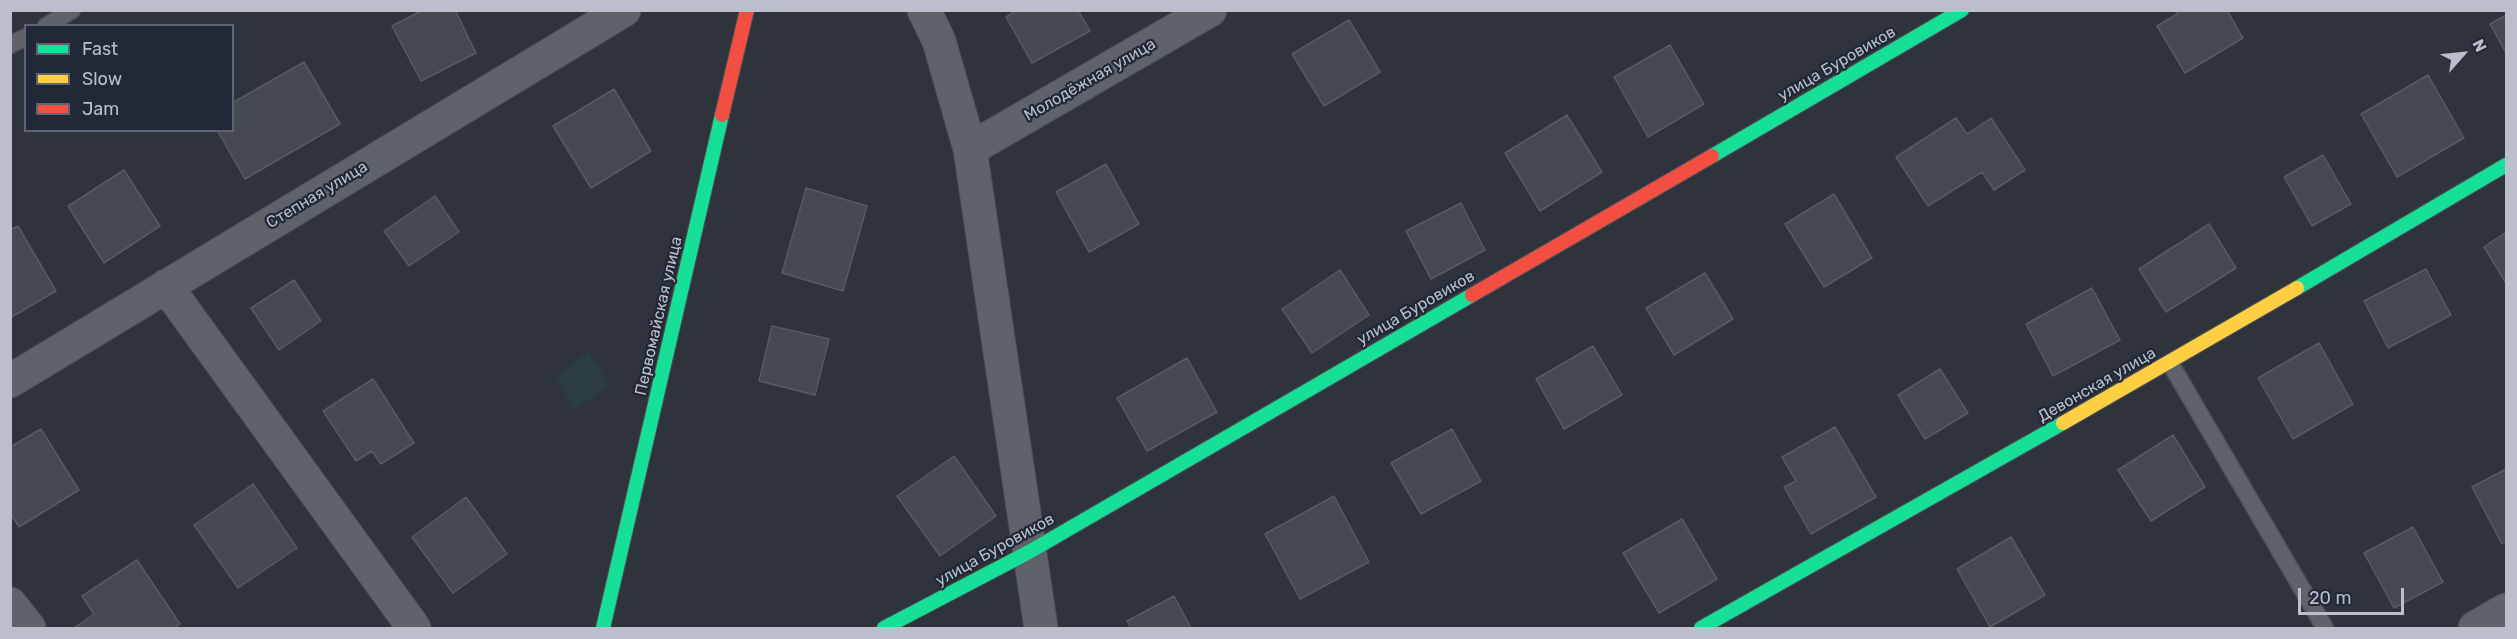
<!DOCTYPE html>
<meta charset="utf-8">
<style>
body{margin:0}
#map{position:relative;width:2517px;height:639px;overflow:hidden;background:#2f333b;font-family:Rubik,sans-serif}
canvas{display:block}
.frame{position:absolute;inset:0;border:12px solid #babfcb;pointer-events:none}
.legend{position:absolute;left:24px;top:24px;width:210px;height:108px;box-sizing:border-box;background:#212836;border:2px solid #5e6472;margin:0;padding:8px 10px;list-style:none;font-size:18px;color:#babfcb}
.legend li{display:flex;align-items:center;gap:12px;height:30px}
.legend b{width:30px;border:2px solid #5e6472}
.north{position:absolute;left:2433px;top:24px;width:60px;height:60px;-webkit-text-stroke:4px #212836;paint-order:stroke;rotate:63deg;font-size:16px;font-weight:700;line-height:24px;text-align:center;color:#babfcb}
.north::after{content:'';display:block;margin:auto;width:21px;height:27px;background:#babfcb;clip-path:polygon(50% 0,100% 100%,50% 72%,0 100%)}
.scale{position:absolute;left:2298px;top:588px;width:106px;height:27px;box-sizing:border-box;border:3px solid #babfcb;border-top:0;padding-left:8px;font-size:18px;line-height:21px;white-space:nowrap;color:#babfcb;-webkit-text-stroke:4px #212836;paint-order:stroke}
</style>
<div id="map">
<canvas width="2517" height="639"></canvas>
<div class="frame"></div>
<ul class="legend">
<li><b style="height:8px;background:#16e098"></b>Fast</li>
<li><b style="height:8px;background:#ffcf43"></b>Slow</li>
<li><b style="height:8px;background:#f24e42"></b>Jam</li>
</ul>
<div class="north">N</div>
<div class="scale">20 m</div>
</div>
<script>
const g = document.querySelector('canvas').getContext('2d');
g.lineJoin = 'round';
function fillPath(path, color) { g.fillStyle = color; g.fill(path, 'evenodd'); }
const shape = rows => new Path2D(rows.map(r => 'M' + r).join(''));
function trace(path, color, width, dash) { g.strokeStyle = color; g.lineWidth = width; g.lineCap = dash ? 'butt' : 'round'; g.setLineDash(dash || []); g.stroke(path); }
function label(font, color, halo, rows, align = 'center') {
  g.font = font + ' Rubik,sans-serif'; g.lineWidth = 4.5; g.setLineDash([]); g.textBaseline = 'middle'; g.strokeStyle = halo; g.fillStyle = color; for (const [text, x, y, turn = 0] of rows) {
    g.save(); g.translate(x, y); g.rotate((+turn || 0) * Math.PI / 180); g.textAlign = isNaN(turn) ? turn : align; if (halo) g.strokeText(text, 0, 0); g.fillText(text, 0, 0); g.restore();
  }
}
const green = shape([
 [588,351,611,386,574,410,556,377]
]);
const building = shape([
 [423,10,455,10,476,53,421,81,392,26,423,10],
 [1017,10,1078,10,1090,31,1032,63,1006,17,1017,10],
 [2175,10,2227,10,2243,38,2185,73,2157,26,2177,14,2175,10],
 [2506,15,2506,53,2490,24,2506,15],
 [1349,20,1380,72,1324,106,1292,54,1349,20],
 [1670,45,1704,104,1648,137,1614,77,1670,45],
 [304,62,340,124,245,179,217,130,232,130,232,103,304,62],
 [2428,75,2464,138,2397,177,2361,114,2428,75],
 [614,89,651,151,591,188,553,126,614,89],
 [1567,115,1602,172,1540,211,1505,153,1567,115],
 [1956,118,1967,134,1991,118,2025,170,1994,190,1982,172,1928,206,1896,157,1956,118],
 [2323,155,2351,204,2312,226,2284,177,2323,155],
 [1106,164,1139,224,1089,252,1056,192,1106,164],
 [124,170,160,226,104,263,68,206,124,170],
 [806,188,867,206,843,291,782,273,806,188],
 [1834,194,1872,258,1824,287,1785,224,1834,194],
 [435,196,459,232,409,266,384,231,435,196],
 [1461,203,1485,250,1431,279,1406,231,1461,203],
 [2209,224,2236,268,2166,312,2139,269,2209,224],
 [18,226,56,291,10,318,10,230,18,226],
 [2506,232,2506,283,2484,247,2506,232],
 [2426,269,2451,315,2388,348,2364,301,2426,269],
 [1340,270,1369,315,1312,353,1282,309,1340,270],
 [1705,273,1733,319,1674,355,1646,308,1705,273],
 [294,280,321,321,279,350,251,308,294,280],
 [2092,288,2120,340,2053,376,2026,324,2092,288],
 [772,326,829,339,815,395,759,381,772,326],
 [2319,343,2353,404,2293,439,2258,378,2319,343],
 [1593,346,1622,395,1564,429,1536,379,1593,346],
 [1187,358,1217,412,1147,451,1117,398,1187,358],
 [1940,369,1968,413,1925,439,1898,395,1940,369],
 [373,379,414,443,381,464,372,451,356,461,323,411,373,379],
 [1835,427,1876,497,1811,534,1784,487,1796,481,1782,457,1835,427],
 [41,429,79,490,19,527,10,513,10,447,41,429],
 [1452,429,1481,481,1421,514,1391,463,1452,429],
 [2173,435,2205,487,2151,521,2118,470,2173,435],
 [954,456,996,516,940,556,897,496,954,456],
 [2506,469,2506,541,2502,544,2472,487,2506,469],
 [253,484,297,548,238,588,194,525,253,484],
 [1334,496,1369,562,1300,599,1265,534,1334,496],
 [466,497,507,554,453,593,412,537,466,497],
 [1682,519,1717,579,1659,613,1623,553,1682,519],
 [2413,527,2443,582,2394,608,2364,553,2413,527],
 [2011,537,2045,595,1990,627,1957,569,2011,537],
 [137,560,180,624,174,628,74,628,94,614,82,596,137,560],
 [1174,596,1191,628,1131,628,1127,621,1174,596]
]);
const lane = shape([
 [46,26,72,10],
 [10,45,26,37],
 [2170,363,2325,628]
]);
const street = shape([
 [924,10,939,41,970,149,1041,628],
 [970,149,1210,10],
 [166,286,414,628],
 [10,381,624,10],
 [10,604,29,628],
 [2475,628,2506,610]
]);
const fast = shape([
 [1712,156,1962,10],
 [2297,288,2506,165],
 [603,628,722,115],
 [884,628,1029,552,1472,295],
 [1701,628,2063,423]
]);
const slow = shape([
 [2063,423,2297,288]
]);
const jam = shape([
 [722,115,747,10],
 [1472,295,1712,156]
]);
const streetNames = [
 ["улица Буровиков",1837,64,-30],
 ["Молодёжная улица",1090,80,-30],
 ["Степная улица",317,195,-31],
 ["улица Буровиков",1416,308,-30],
 ["Первомайская улица",659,316,-77],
 ["Девонская улица",2097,385,-30],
 ["улица Буровиков",995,550,-29]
];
fillPath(green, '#2c3d42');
fillPath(building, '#464950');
trace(building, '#575a63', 1.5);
trace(lane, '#4c4f56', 19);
trace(street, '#4c4f56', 35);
trace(fast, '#4c4f56', 16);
trace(slow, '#4c4f56', 16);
trace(jam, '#4c4f56', 16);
trace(lane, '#5f6269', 16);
trace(street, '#5f6269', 33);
trace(fast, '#16e098', 14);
trace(slow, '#ffcf43', 14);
trace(jam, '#f24e42', 14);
label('16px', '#babfcb', '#212836', streetNames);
</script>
